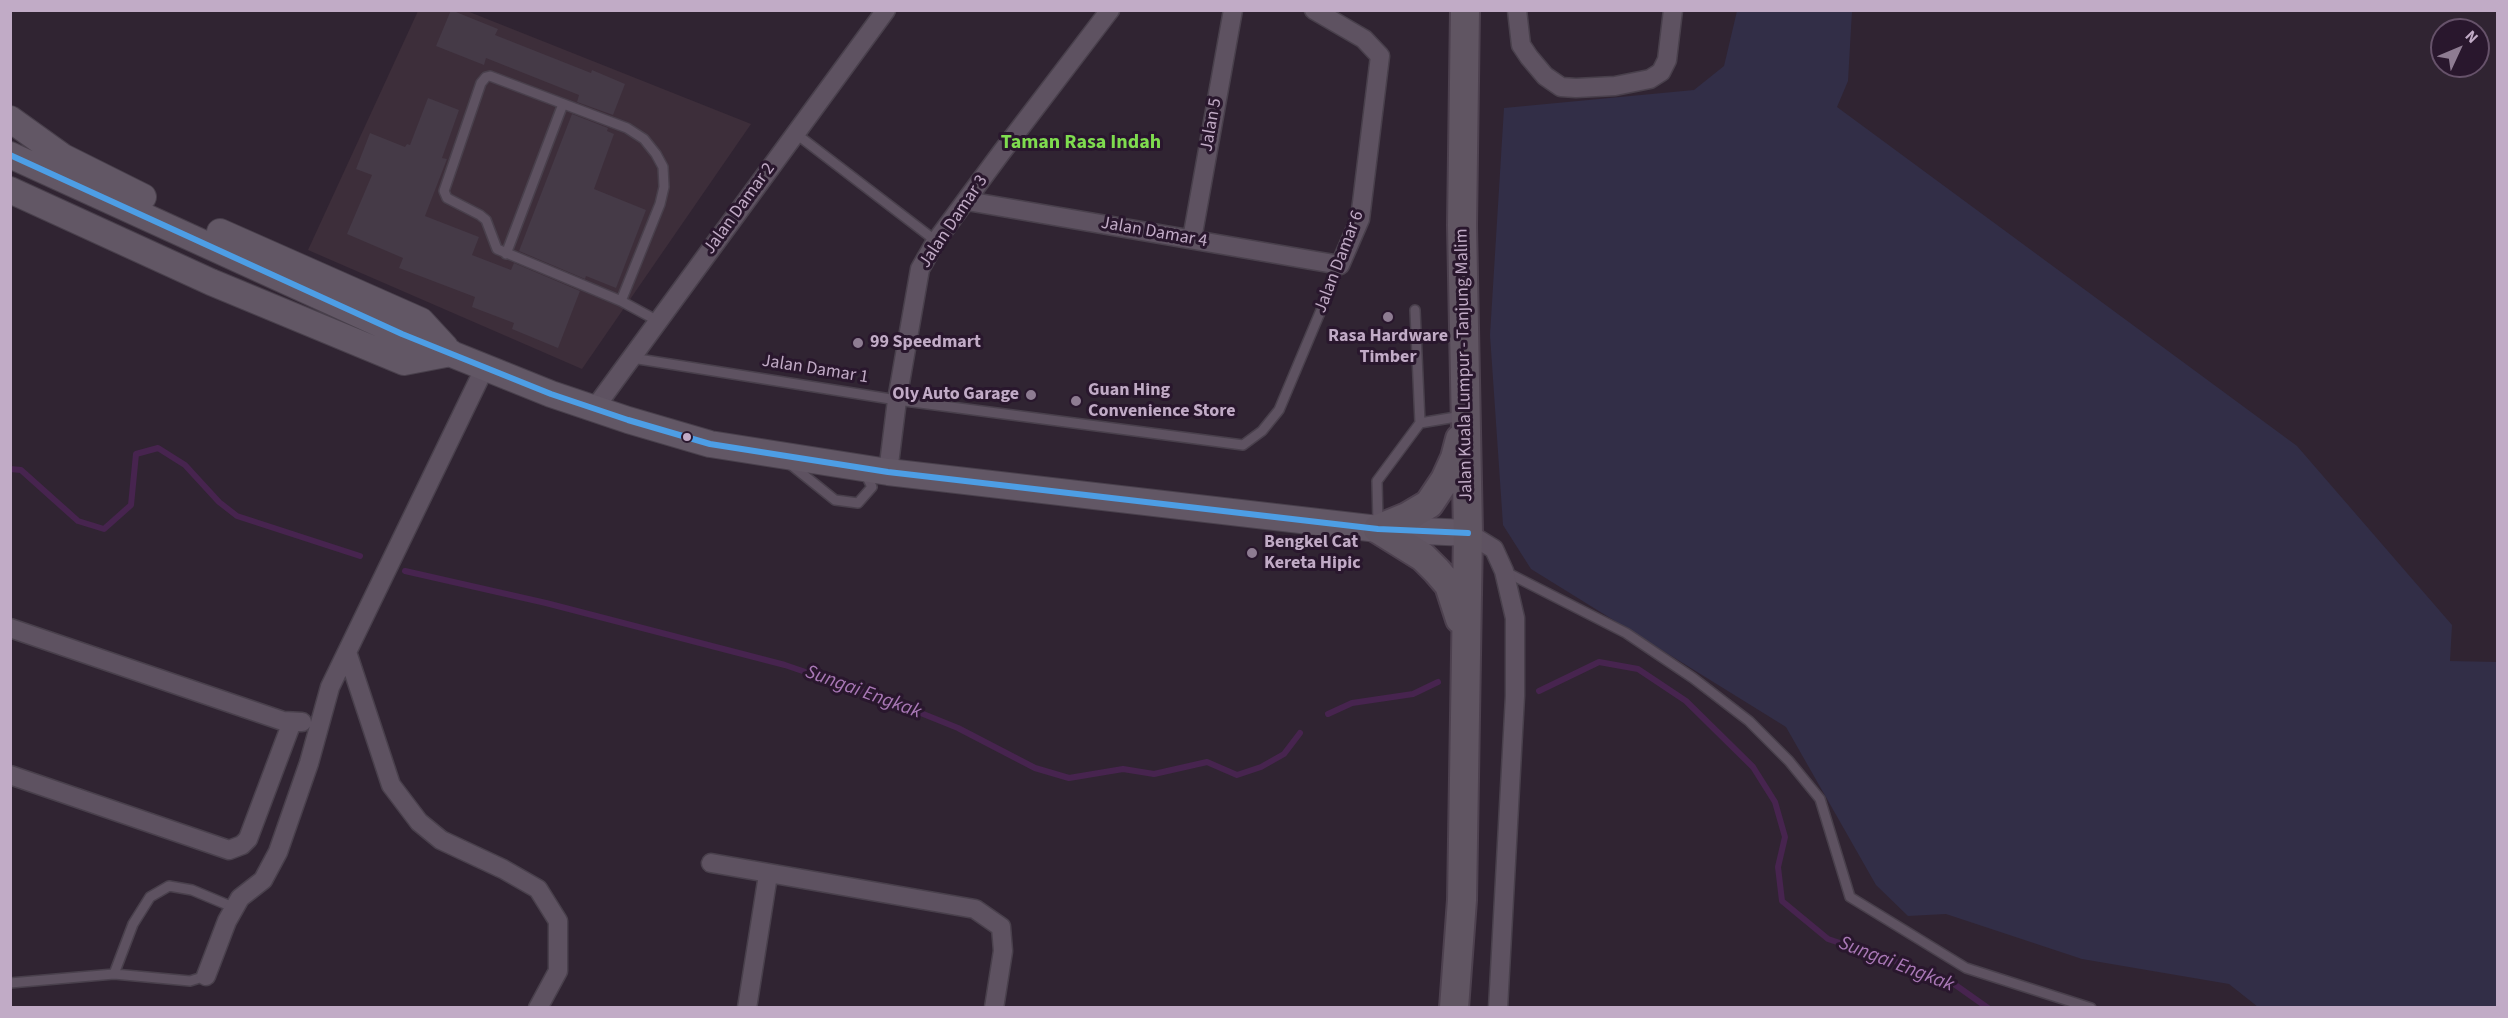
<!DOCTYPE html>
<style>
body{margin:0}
#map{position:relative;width:2508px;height:1018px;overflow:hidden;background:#302432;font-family:"Source Sans 3",sans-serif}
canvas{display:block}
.frame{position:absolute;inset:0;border:12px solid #c1abc6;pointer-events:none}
.north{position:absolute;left:2430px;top:18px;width:60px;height:60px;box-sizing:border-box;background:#29172d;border:2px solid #66526a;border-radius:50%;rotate:46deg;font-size:16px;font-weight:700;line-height:24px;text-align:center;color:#c1abc6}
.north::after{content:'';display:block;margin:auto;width:21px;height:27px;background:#8e7c92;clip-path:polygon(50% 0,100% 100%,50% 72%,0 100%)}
</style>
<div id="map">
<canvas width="2508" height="1018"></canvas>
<div class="frame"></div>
<div class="north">N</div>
</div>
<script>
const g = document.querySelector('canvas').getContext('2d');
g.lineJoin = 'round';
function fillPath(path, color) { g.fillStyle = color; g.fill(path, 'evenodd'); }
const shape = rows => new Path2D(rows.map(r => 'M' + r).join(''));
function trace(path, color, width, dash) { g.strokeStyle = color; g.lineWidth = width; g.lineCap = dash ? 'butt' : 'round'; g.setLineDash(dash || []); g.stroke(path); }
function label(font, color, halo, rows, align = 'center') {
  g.font = font + ' "Source Sans 3",sans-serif'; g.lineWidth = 6; g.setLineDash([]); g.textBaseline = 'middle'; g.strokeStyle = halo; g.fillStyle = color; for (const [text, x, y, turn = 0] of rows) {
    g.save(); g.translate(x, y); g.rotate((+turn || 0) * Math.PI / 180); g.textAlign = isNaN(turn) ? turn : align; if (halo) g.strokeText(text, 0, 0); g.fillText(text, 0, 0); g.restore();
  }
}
const medical = shape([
 [418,11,467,11,751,124,582,369,308,250]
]);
const green = shape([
 [1737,11,1852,11,1848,81,1837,107,2297,446,2452,625,2450,661,2497,662,2497,1007,2258,1007,2229,984,2082,959,1946,914,1908,916,1876,885,1786,727,1531,569,1503,525,1490,335,1504,108,1694,90,1724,66]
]);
const stream = shape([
 [10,469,21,470,78,521,104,529,131,505,136,454,158,448,185,465,219,502,237,516,360,556],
 [405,571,546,603,785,665,896,703,958,728,1035,768,1069,778,1123,769,1154,774,1207,762,1237,775,1261,767,1284,754,1300,733],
 [1539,691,1599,662,1638,669,1686,701,1753,767,1775,802,1785,837,1778,867,1782,901,1828,939,1947,979,1988,1008],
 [1328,714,1352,703,1413,694,1438,682]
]);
const building = shape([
 [451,10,498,29,495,35,591,73,592,70,625,84,613,115,577,102,579,95,486,58,484,65,436,46],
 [428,98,459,110,442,158,447,159,425,216,479,237,472,255,511,270,514,263,580,291,558,348,512,329,514,323,472,307,475,297,399,268,403,258,347,234,372,175,356,169,370,133,405,147,407,144,410,145],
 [572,114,608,128,607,131,614,134,594,189,646,210,616,288,586,276,585,279,519,251]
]);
const service = shape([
 [795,133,936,241],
 [506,254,563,104],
 [621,301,660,204,664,187,663,167,656,154,644,139,627,128,490,76,486,77,481,83,444,191,447,198,480,215,486,220,497,249,621,301,658,321],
 [632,358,897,400,1243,445,1262,431,1279,410,1340,265],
 [1420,423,1462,416],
 [790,464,835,500,858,503,872,487,865,473],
 [1378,523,1377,481,1420,423,1415,310],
 [1504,571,1626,633,1693,678,1749,721,1789,761,1820,799,1850,897,1966,968,2091,1008],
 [114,974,133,924,150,897,169,886,192,890,235,908],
 [10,983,114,974,190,981,206,976]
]);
const minor = shape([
 [1517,10,1521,45,1529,57,1545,76,1561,87,1576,88,1615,86,1650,79,1661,72,1667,60,1673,10],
 [967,201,1340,265,1360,219,1380,56,1364,39,1314,10],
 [1192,239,1233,10],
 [594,409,886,10],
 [888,472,897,400,920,269,936,241,1001,153,1110,10],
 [1468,533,1494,549,1504,571,1515,618,1515,696,1498,1008],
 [10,628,283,721,302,722],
 [347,652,391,785,419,822,441,840,503,869,538,889,558,921,558,971,538,1008],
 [10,775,229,850,242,845,248,839,292,722],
 [711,863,975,909,1001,927,1003,951,994,1008],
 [206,976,227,921,240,898,263,880,278,852,309,763,330,687,485,367],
 [747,1008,768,875]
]);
const secondary = shape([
 [10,119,63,157,143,197],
 [10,155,402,334,551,394,628,420,710,444,888,472,1378,529,1468,533],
 [10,190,211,282,404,362,451,353],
 [220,232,421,321,445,347]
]);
const primary = shape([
 [1378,529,1423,557,1437,571,1449,585,1460,619],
 [1378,529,1407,517,1429,504,1445,480,1455,458,1460,439],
 [1454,1008,1462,900,1468,533,1462,225,1465,10]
]);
const bus1 = shape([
 [10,155,402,334,551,394,628,420,710,444,888,472,1378,529,1468,533]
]);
const markers = [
 [1388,317,6,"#8e7c92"],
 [858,343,6,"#8e7c92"],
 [1031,395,6,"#8e7c92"],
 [1076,401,6,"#8e7c92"],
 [687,437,5,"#c1abc6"],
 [1252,553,6,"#8e7c92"]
];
const streetNames = [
 ["Jalan 5",1212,125,-80],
 ["Jalan Damar 2",740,209,-54],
 ["Jalan Damar 3",954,222,-56],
 ["Jalan Damar 4",1154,233,10],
 ["Jalan Damar 6",1340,262,-69],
 ["Jalan Kuala Lumpur - Tanjung Malim",1465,365,-91],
 ["Jalan Damar 1",815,370,9]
];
const poiNames = [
 ["Rasa Hardware",1388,337,"center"],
 ["Timber",1388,358,"center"],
 ["99 Speedmart",870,343],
 ["Guan Hing",1088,391],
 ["Convenience Store",1088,412],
 ["Oly Auto Garage",1019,395,"right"],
 ["Bengkel Cat",1264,543],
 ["Kereta Hipic",1264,564]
];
const neighbourhoodNames = [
 ["Taman Rasa Indah",1081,144]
];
const waterNames = [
 ["Sungai Engkak",863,693,20],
 ["Sungai Engkak",1896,965,21]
];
fillPath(medical, '#3d2e3a');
fillPath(green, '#322e47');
trace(stream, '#47244f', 6);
fillPath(building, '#453a47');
trace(service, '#49404c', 12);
trace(minor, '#49404c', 21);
trace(secondary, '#49404c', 28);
trace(primary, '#4d414f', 32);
trace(service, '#5e5261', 9);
trace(minor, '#5e5261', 18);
trace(secondary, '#625765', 26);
trace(primary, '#605562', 28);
trace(bus1, '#4d9ee5', 6);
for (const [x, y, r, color] of markers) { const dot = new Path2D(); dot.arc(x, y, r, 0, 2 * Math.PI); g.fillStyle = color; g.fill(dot); trace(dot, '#29172d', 2); }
label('18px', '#c1abc6', '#29172d', streetNames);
label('bold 18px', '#c1abc6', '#29172d', poiNames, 'left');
label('bold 20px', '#7fdc4f', '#29172d', neighbourhoodNames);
label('italic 20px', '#a978b6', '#29172d', waterNames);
</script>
